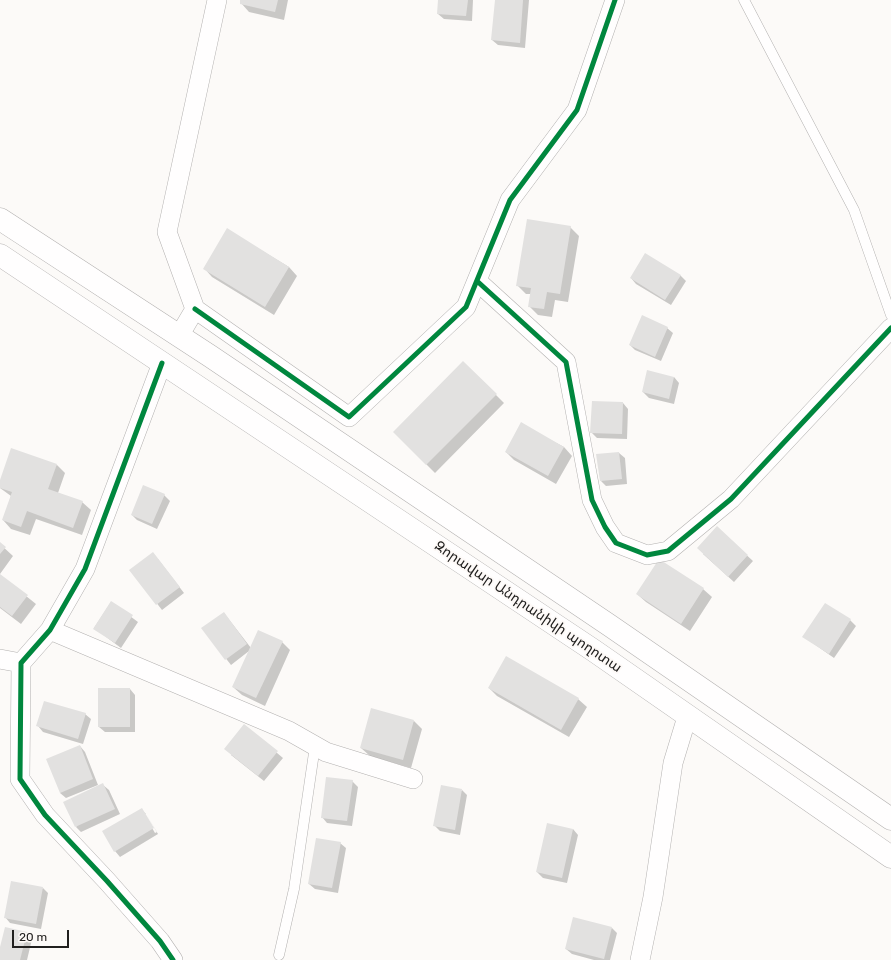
<!DOCTYPE html>
<meta charset="utf-8">
<style>
body{margin:0}
#map{position:relative;width:891px;height:960px;overflow:hidden;background:#fcfaf8;font-family:Rubik,sans-serif}
canvas{display:block}
.scale{position:absolute;left:12px;top:930px;width:57px;height:18px;box-sizing:border-box;border:2px solid #21201f;border-top:0;padding-left:5px;font-size:12px;line-height:14px;white-space:nowrap;color:#21201f;-webkit-text-stroke:3px #fdf9f7;paint-order:stroke}
</style>
<div id="map">
<canvas width="891" height="960"></canvas>
<div class="scale">20 m</div>
</div>
<script>
const g = document.querySelector('canvas').getContext('2d');
g.lineJoin = 'round';
function fillPath(path, color) { g.fillStyle = color; g.fill(path, 'evenodd'); }
const shape = rows => new Path2D(rows.map(r => 'M' + r).join(''));
function trace(path, color, width, dash) { g.strokeStyle = color; g.lineWidth = width; g.lineCap = dash ? 'butt' : 'round'; g.setLineDash(dash || []); g.stroke(path); }
function label(font, color, halo, rows, align = 'center') {
  g.font = font + ' Rubik,"Noto Sans Armenian",sans-serif'; g.lineWidth = 3.5; g.setLineDash([]); g.textBaseline = 'middle'; g.strokeStyle = halo; g.fillStyle = color; for (const [text, x, y, turn = 0] of rows) {
    g.save(); g.translate(x, y); g.rotate((+turn || 0) * Math.PI / 180); g.textAlign = isNaN(turn) ? turn : align; if (halo) g.strokeText(text, 0, 0); g.fillText(text, 0, 0); g.restore();
  }
}
const shadow = shape([
 [241,0,288,0,284,20,249,12,241,3],
 [439,0,473,0,472,21,444,19,438,14],
 [496,0,529,0,525,48,498,45,492,40],
 [570,227,579,236,568,302,555,300,552,317,538,315,529,306,531,294,526,294,517,285],
 [228,230,289,267,297,276,274,315,212,277,204,268],
 [680,275,686,281,671,305,636,284,631,278],
 [667,328,673,333,661,361,635,350,630,345],
 [463,362,504,403,435,473,394,432],
 [674,377,679,383,674,404,649,398,643,392],
 [623,403,628,409,627,439,597,438,591,432],
 [521,424,564,447,572,456,556,484,514,460,506,452],
 [619,453,625,458,627,484,606,486,601,481],
 [57,465,65,473,58,493,82,502,91,510,82,535,36,519,30,535,11,529,3,520,11,496,0,488,0,483],
 [164,495,170,501,157,529,137,520,132,515],
 [717,528,753,561,734,582,703,554],
 [0,544,13,556,0,574],
 [158,559,184,593,162,610,131,570],
 [659,560,703,589,712,597,690,631,646,602,637,594],
 [0,575,36,604,21,624,0,608],
 [111,602,138,622,121,648,94,628],
 [224,613,251,648,282,642,290,650,265,706,242,695,233,687,249,651,231,665,203,629],
 [850,620,856,626,834,658,804,637],
 [489,688,578,699,587,707,569,737,497,696],
 [130,689,135,695,135,732,105,732,99,727],
 [85,714,91,719,83,744,43,732,38,726],
 [414,721,422,729,411,768,370,756,361,748],
 [245,726,283,758,264,781,231,755],
 [80,746,85,752,98,785,66,798,60,793],
 [352,781,358,787,352,826,327,823,322,817],
 [103,785,109,790,120,814,81,832,76,827],
 [462,790,467,795,460,835,440,831,435,826],
 [141,809,146,814,144,814,155,833,157,832,146,814,158,834,120,857,115,851],
 [573,829,578,835,567,883,543,878,537,872],
 [340,843,346,848,338,893,315,889,309,884],
 [43,888,48,893,41,929,10,923,5,917],
 [612,928,617,933,610,960,594,960,572,954,566,949],
 [26,933,32,939,27,960,0,960,0,951]
]);
const building = shape([
 [240,0,278,0,275,12,240,4],
 [438,0,468,0,466,16,437,14],
 [495,0,523,0,520,43,491,40],
 [527,219,571,226,560,294,547,292,544,309,528,307,531,288,516,286],
 [227,228,289,267,265,307,203,269],
 [645,253,681,275,665,300,630,278],
 [642,315,668,327,655,357,629,345],
 [463,361,497,394,426,465,393,432],
 [647,370,674,377,669,399,642,392],
 [592,401,623,402,622,434,590,433],
 [521,422,564,447,548,476,505,452],
 [11,448,57,464,48,489,83,501,73,528,27,511,21,527,2,520,12,492,0,488,0,480],
 [619,452,622,479,600,481,596,454],
 [143,485,165,494,152,524,131,515],
 [717,526,748,555,728,577,697,548],
 [0,542,6,547,0,554],
 [153,552,180,587,156,605,129,570],
 [659,559,704,588,681,624,636,594],
 [0,574,28,595,12,616,0,607],
 [111,601,133,615,115,643,93,629],
 [825,603,851,619,829,654,802,637],
 [224,612,247,644,225,660,201,628],
 [258,630,283,641,256,698,232,687],
 [506,656,579,698,561,730,488,688],
 [98,688,130,688,130,727,98,727],
 [44,701,86,713,78,739,36,726],
 [371,708,414,720,403,760,360,748],
 [244,724,278,751,258,776,224,749],
 [80,745,93,779,60,793,46,759],
 [326,777,353,780,347,821,321,818],
 [103,783,115,809,75,827,63,802],
 [441,785,462,789,455,830,433,826],
 [142,808,154,828,114,852,102,831],
 [547,823,573,829,562,878,536,872],
 [316,838,341,842,332,888,308,884],
 [11,881,43,887,36,924,4,918],
 [573,917,612,927,604,959,565,949],
 [5,927,27,932,20,960,0,960,0,947]
]);
const service = shape([
 [744,0,854,210,891,315],
 [279,955,294,889,315,746]
]);
const minor = shape([
 [477,281,566,362,592,500,605,527,616,543,647,555,668,551,731,499,891,328],
 [195,309,349,417,466,307,510,200,577,110,615,0],
 [179,336,195,309,167,232,217,0],
 [162,363,85,569,50,630,21,663,20,779,45,815,107,881,160,941,173,960],
 [50,630,289,731,326,752,413,779],
 [0,659,21,663],
 [640,960,653,897,673,763,687,717]
]);
const primary = shape([
 [0,219,210,356,609,625,891,819],
 [0,255,593,650,891,857]
]);
const cycleway = shape([
 [477,281,566,362,592,500,605,527,616,543,647,555,668,551,731,499,891,328],
 [195,309,349,417,466,307,510,200,577,110,615,0],
 [162,363,85,569,50,630,21,663,20,779,45,815,107,881,160,941,173,960]
]);
const streetNames = [
 ["Զորավար Անդրանիկի պողոտա",528,607,34]
];
fillPath(shadow, '#0003');
fillPath(building, '#e2e1e0');
trace(service, '#b3b1b0', 11);
trace(minor, '#b3b1b0', 20);
trace(primary, '#b3b1b0', 23);
trace(service, '#fffefe', 10);
trace(minor, '#fffefe', 19);
trace(primary, '#fffefe', 22);
trace(cycleway, '#00873e', 5);
label('14px', '#21201f', '#fdf9f7', streetNames);
</script>
